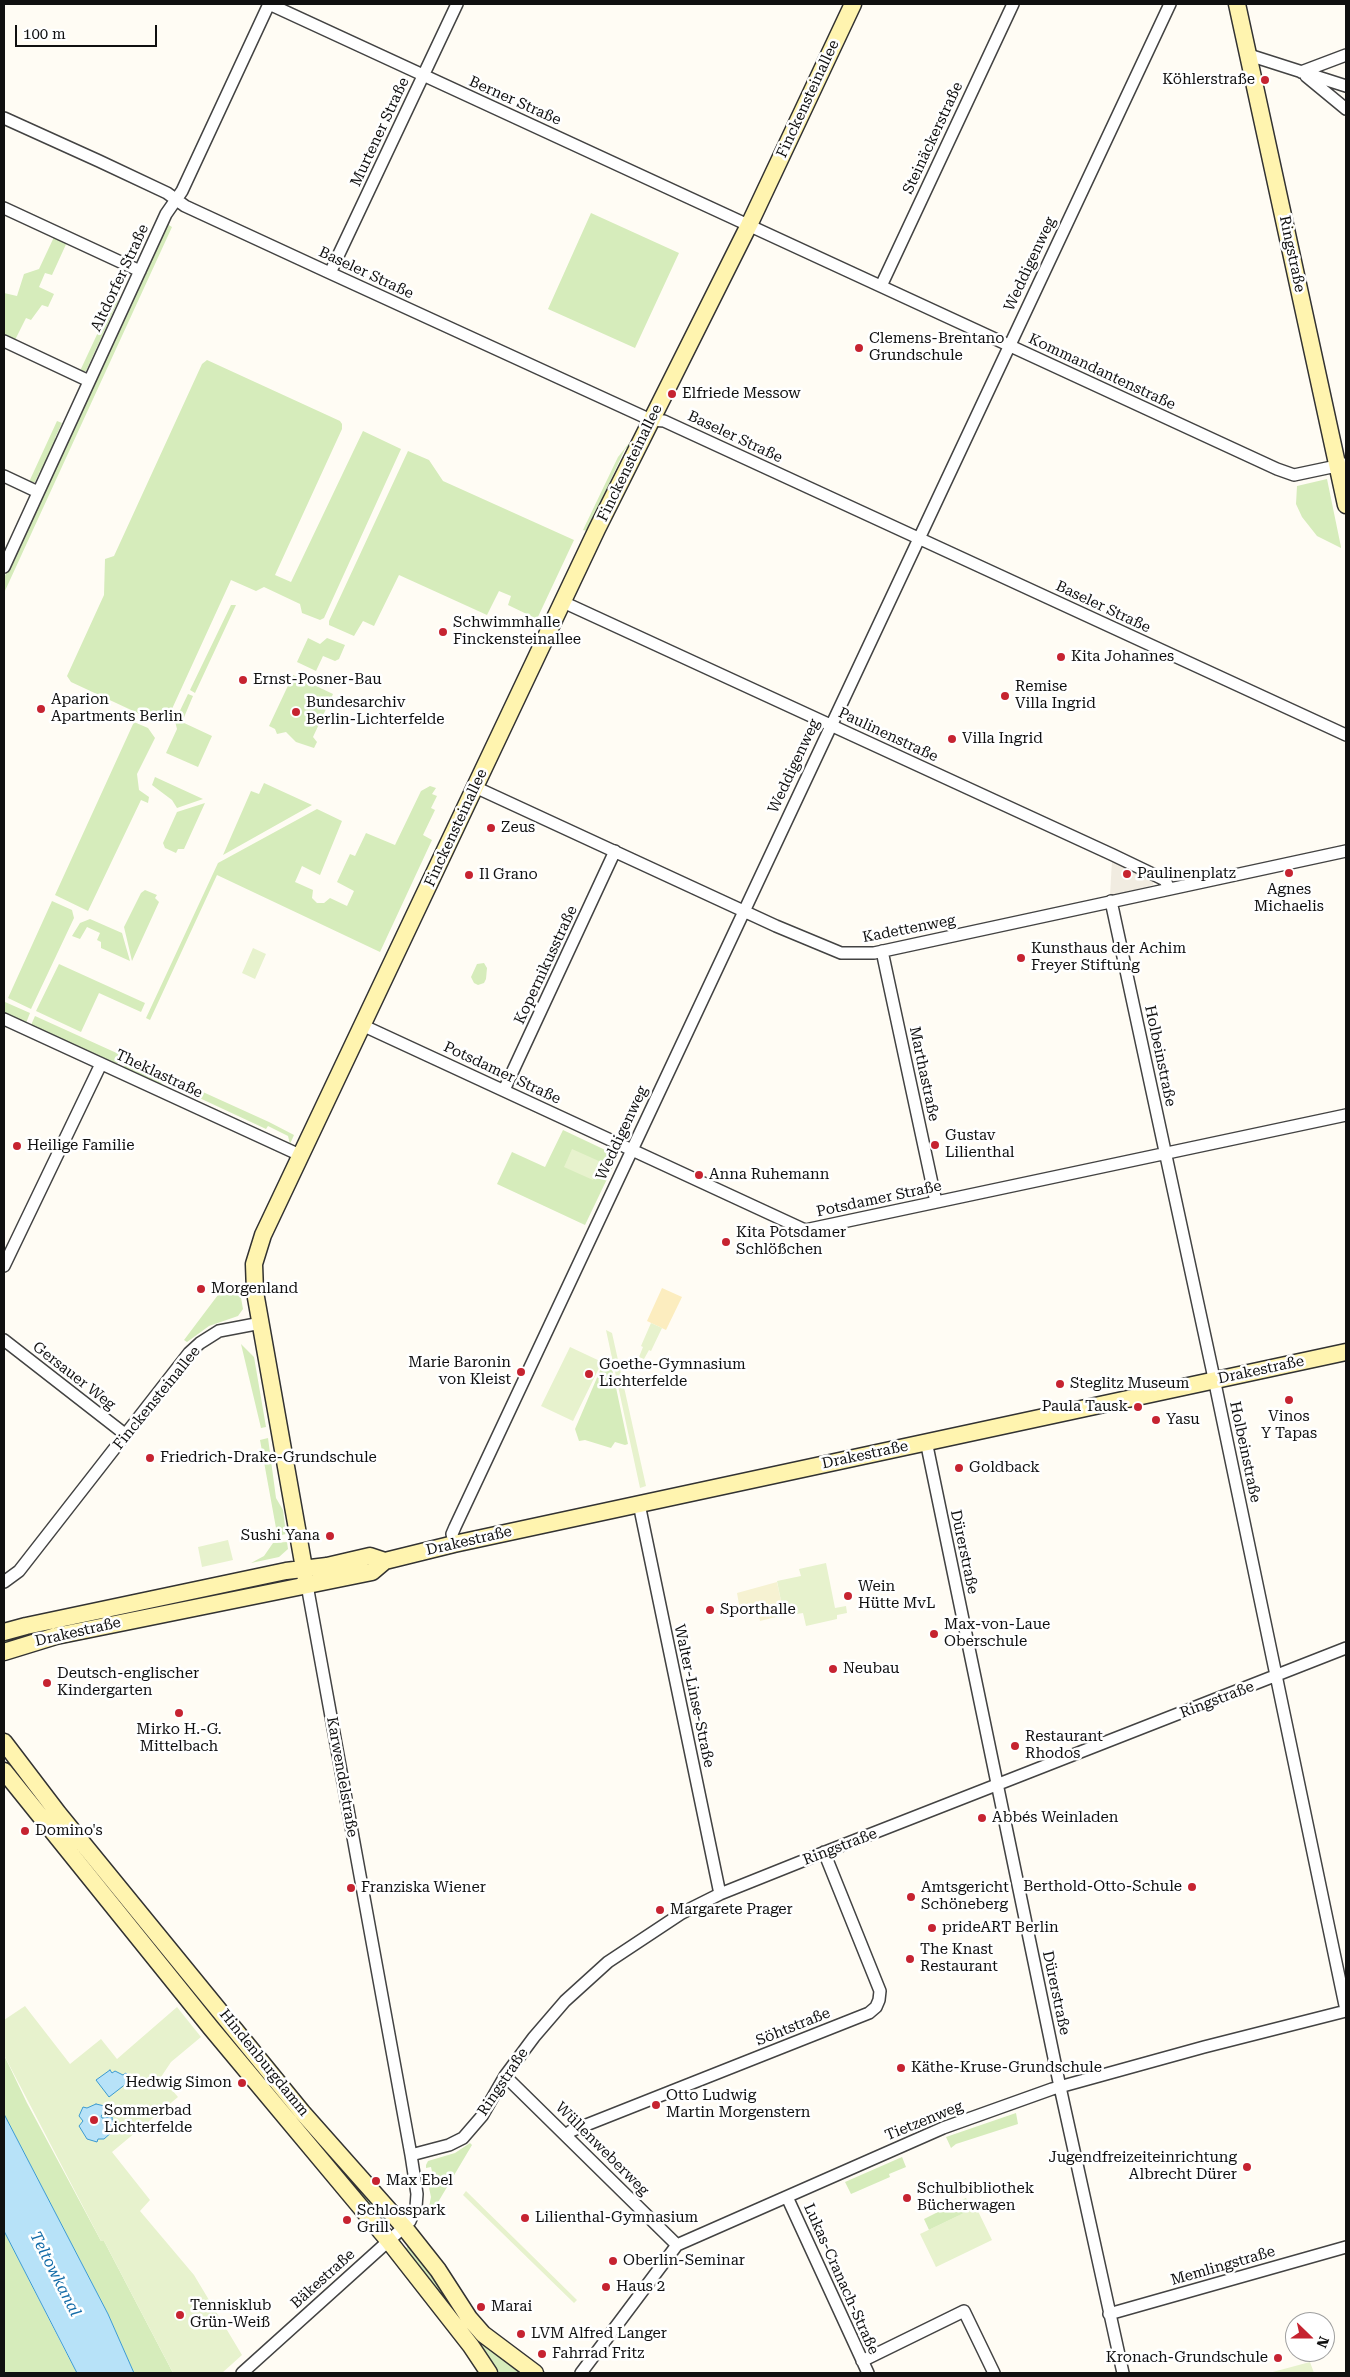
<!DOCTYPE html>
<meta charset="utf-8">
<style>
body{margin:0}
#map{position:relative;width:1350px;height:2377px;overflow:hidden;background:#fffcf4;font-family:"Roboto Serif",serif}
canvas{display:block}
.frame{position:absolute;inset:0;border:5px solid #101010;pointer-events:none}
.north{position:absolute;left:1285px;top:2312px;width:50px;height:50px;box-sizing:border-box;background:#fff;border:1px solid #9f9f9f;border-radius:50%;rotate:112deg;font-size:14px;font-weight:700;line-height:20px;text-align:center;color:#101010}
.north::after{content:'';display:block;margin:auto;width:18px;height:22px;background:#c62330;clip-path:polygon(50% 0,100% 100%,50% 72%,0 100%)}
.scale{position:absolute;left:15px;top:25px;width:142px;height:22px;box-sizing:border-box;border:2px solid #101010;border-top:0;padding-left:6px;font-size:15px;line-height:18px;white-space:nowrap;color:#101010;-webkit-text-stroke:4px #fff;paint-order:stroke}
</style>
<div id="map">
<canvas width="1350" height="2377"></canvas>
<div class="frame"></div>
<div class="north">N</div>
<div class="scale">100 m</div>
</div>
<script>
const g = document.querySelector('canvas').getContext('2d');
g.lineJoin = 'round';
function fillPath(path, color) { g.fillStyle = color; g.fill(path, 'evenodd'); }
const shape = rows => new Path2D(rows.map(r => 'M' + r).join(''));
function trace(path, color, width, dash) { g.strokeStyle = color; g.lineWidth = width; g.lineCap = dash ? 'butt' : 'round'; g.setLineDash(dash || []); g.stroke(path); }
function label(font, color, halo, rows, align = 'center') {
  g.font = font + ' "Roboto Serif",serif'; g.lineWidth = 5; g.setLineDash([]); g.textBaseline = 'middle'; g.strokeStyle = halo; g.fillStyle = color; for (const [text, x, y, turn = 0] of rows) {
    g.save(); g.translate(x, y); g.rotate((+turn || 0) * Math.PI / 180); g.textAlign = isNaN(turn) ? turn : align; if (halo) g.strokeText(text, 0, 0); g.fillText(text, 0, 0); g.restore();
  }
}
const farmland = shape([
 [777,1582,784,1615,760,1621,757,1607,740,1610,737,1593]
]);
const green = shape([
 [591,213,679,253,635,348,548,309],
 [167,224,172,227,4,593,4,578],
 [54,237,68,240,52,275,45,273,39,287,54,294,48,307,42,305,31,320,26,318,15,340,4,335,4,293,17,296,24,274,39,269],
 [114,298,118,301,86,371,80,371],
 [207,360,340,421,342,424,342,429,275,575,291,582,363,431,401,449,324,618,320,620,302,613,300,604,264,587,256,591,231,580,166,722,144,716,71,682,67,676,104,595,105,559,114,556,202,364],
 [57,421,62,423,55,438,56,442,44,469,40,471,35,482,29,482],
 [634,437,631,446,625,449,587,531,583,530,618,457],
 [408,451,429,460,443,481,574,540,537,619,508,605,511,596,499,591,487,615,399,575,374,626,363,621,354,636,329,625,329,621],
 [1327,479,1341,547,1341,548,1317,536,1302,517,1296,504,1297,486],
 [231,605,236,605,195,693,190,690],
 [308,638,320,644,327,638,345,645,339,659,335,661,323,656,316,671,297,662],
 [293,675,333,694,313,737,317,742,314,748,296,742,286,732,277,734,275,729,269,726],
 [188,694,193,696,182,722,212,736,198,767,166,753,177,729,175,721],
 [134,722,148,728,155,738,137,774,139,790,149,797,148,803,141,800,88,911,55,895],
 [155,777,203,799,177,808,172,800,152,785],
 [264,783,312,805,223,855,251,791,259,794],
 [430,786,436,788,432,794,437,796,431,808,435,810,423,835,432,840,380,952,217,875,150,1020,146,1018,218,863,317,809,342,821,320,875,302,866,295,882,313,890,312,898,317,903,324,903,330,898,347,906,354,891,337,882,350,854,355,856,366,833,395,845,421,791],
 [205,803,184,849,178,849,176,853,165,848,163,843,177,812],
 [145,890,157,895,155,898,159,902,132,961,124,927,141,893],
 [52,901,72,910,74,918,31,1009,8,998],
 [90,919,122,933,130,961,101,948,101,942,97,940,100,933,87,927,80,939,72,936,80,923],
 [484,963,487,968,486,979,484,983,478,985,474,983,471,977,477,964],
 [59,964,145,1003,141,1012,99,993,81,1032,36,1011],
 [5,1002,30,1013,26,1023,4,1013],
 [35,1016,121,1055,117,1064,31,1025],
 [128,1058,269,1122,294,1135,290,1144,288,1136,268,1126,266,1129,163,1081,161,1085,124,1067],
 [563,1130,618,1156,585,1225,497,1184,512,1152,545,1167],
 [224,1287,240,1292,243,1309,238,1316,209,1326,187,1342,184,1340],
 [241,1344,254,1357,266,1427,261,1428],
 [611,1364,628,1444,625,1445,615,1442,611,1448,585,1440,579,1441,575,1429,602,1366],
 [268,1438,276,1498,283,1510,286,1534,274,1537,276,1528,260,1440],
 [287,1542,288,1549,279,1557,251,1563,264,1556,273,1543],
 [283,1577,284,1581,44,1634,4,1645,4,1638],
 [226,2029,388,2218,384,2221,222,2032],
 [4,2055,27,2103,101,2241,104,2241,173,2373,134,2373,108,2314,4,2114],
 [1016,2113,1018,2124,956,2144,951,2148,946,2137],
 [470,2143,472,2145,431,2214,428,2212,431,2197,428,2183,434,2181,431,2167,426,2168,426,2165,428,2161,455,2153],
 [902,2157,906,2167,889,2174,890,2177,851,2194,845,2182],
 [966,2198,971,2210,929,2230,924,2219],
 [4,2231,63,2347,77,2373,4,2373],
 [410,2244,525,2373,495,2373,405,2249]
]);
const sand = shape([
 [662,1288,682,1297,666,1330,647,1321]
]);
const pitch = shape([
 [253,948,266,954,255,979,242,973],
 [572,1149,601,1162,593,1180,564,1167],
 [651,1323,662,1328,651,1351,649,1350,644,1359,639,1357,643,1347,641,1346],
 [606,1330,612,1333,646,1486,640,1488],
 [570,1347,602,1362,573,1421,541,1406],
 [228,1540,233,1560,202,1567,198,1547],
 [826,1563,835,1608,846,1606,847,1613,837,1615,837,1619,806,1626,803,1613,784,1616,777,1581,801,1576,799,1569],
 [25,2006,70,2064,101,2039,117,2059,177,2007,201,2037,171,2062,161,2077,178,2097,112,2152,150,2200,140,2211,194,2275,242,2355,222,2373,173,2373,104,2241,101,2241,4,2055,4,2020],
 [466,2191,577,2300,574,2303,463,2195],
 [976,2207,992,2240,936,2267,920,2234],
 [1310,2362,1314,2373,1269,2373]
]);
const plaza = shape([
 [1112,860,1153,880,1153,885,1110,896]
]);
const water = shape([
 [110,2070,112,2073,115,2071,123,2075,126,2073,131,2080,109,2097,96,2080,110,2070],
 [96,2104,109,2107,101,2116,102,2118,112,2117,113,2131,104,2139,98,2139,97,2142,87,2139,79,2126,83,2121,79,2116,83,2107,87,2108,96,2104],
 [4,2114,108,2314,134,2373,77,2373,4,2231,4,2114]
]);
const street = shape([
 [269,4,1277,469,1294,475,1346,464],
 [1249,55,1346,86],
 [1301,72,1346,55],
 [1306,76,1346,109],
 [4,118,99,161,167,193,185,206,330,273,651,420,664,421,1346,735],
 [4,208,140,271],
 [330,273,457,4],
 [881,286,1013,4],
 [4,341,89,381],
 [4,476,38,492],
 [4,567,166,214,182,191,269,4],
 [563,602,1113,855,1165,880,1169,889],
 [475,787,776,926,841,953,874,953,1346,851],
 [1111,901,1212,1369,1346,2010],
 [882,951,936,1202],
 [4,1019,302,1156],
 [364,1026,805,1230,1346,1115],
 [504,1090,615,851],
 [4,1266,101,1064],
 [4,1340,126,1435],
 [926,1441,1060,2087,1123,2373],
 [639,1504,720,1894],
 [454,1544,452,1534,455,1527,1170,4],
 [4,1582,19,1571,189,1353,200,1343,219,1331,261,1323],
 [505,2076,677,2245],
 [567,2135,571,2131,869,2013,876,2007,879,2000,880,1991,824,1852],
 [411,2155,449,2145,463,2138,482,2116,505,2076,534,2037,565,2001,608,1962,682,1913,720,1894,820,1854,1346,1648],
 [787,2197,868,2373],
 [1109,2314,1346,2247],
 [862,2361,964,2311,994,2373],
 [242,2373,404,2227,410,2221,416,2207,417,2194,411,2155,307,1585],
 [581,2373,677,2245,943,2128,1052,2089,1204,2047,1346,2011]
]);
const secondary = shape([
 [1237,4,1346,505],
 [307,1585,255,1292,254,1264,263,1235,597,529,749,225,853,4],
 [4,1632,26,1626,286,1571,327,1566,370,1556,385,1561],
 [4,1652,56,1636,372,1572,385,1561,454,1544,1346,1352],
 [4,1742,58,1813,302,2112,404,2227,438,2270,469,2318,483,2334,535,2373],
 [4,1771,211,2028,388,2240,471,2346,489,2373]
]);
const markers = [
 [1265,80,5,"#c62330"],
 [859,348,5,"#c62330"],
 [672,394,5,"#c62330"],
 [443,632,5,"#c62330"],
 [1061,657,5,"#c62330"],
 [243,680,5,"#c62330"],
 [1005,696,5,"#c62330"],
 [41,709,5,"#c62330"],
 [296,712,5,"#c62330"],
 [952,739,5,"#c62330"],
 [491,828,5,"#c62330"],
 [1289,873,5,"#c62330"],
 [1127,874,5,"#c62330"],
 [469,875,5,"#c62330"],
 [1021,958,5,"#c62330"],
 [935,1145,5,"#c62330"],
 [17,1146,5,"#c62330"],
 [699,1175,5,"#c62330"],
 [726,1242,5,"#c62330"],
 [201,1289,5,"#c62330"],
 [521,1372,5,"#c62330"],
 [589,1374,5,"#c62330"],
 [1060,1384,5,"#c62330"],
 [1289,1400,5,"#c62330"],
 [1138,1407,5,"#c62330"],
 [1156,1420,5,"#c62330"],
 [150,1458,5,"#c62330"],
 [959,1468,5,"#c62330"],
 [330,1536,5,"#c62330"],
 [848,1596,5,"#c62330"],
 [710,1610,5,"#c62330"],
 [934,1634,5,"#c62330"],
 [833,1669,5,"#c62330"],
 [47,1683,5,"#c62330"],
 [179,1713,5,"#c62330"],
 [1015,1746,5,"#c62330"],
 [982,1818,5,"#c62330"],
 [25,1831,5,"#c62330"],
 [1192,1887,5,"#c62330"],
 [351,1888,5,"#c62330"],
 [911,1897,5,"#c62330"],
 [660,1910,5,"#c62330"],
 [932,1928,5,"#c62330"],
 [910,1959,5,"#c62330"],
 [901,2068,5,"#c62330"],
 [242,2083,5,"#c62330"],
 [656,2105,5,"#c62330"],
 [94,2120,5,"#c62330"],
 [1247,2167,5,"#c62330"],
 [376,2181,5,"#c62330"],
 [907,2198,5,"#c62330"],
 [525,2218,5,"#c62330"],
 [347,2220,5,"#c62330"],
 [613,2261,5,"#c62330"],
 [606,2287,5,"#c62330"],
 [481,2307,5,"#c62330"],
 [180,2315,5,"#c62330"],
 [521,2334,5,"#c62330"],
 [542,2354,5,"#c62330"],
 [1278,2358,5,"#c62330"]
];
const poiNames = [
 ["Köhlerstraße",1255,80,"right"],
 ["Clemens-Brentano",869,339],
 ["Grundschule",869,356],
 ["Elfriede Messow",682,394],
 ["Schwimmhalle",453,623],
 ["Finckensteinallee",453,640],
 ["Kita Johannes",1071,657],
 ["Ernst-Posner-Bau",253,680],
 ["Remise",1015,687],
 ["Villa Ingrid",1015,704],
 ["Aparion",51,700],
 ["Apartments Berlin",51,717],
 ["Bundesarchiv",306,703],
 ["Berlin-Lichterfelde",306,720],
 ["Villa Ingrid",962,739],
 ["Zeus",501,828],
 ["Paulinenplatz",1137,874],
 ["Il Grano",479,875],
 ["Agnes",1289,890,"center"],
 ["Michaelis",1289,907,"center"],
 ["Kunsthaus der Achim",1031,949],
 ["Freyer Stiftung",1031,966],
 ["Gustav",945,1136],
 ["Lilienthal",945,1153],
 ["Heilige Familie",27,1146],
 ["Anna Ruhemann",709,1175],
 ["Kita Potsdamer",736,1233],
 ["Schlößchen",736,1250],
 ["Morgenland",211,1289],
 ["Marie Baronin",511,1363,"right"],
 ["von Kleist",511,1380,"right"],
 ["Goethe-Gymnasium",599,1365],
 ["Lichterfelde",599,1382],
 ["Steglitz Museum",1070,1384],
 ["Paula Tausk",1128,1407,"right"],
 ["Vinos",1289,1417,"center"],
 ["Y Tapas",1289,1434,"center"],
 ["Yasu",1166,1420],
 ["Friedrich-Drake-Grundschule",160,1458],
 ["Goldback",969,1468],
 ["Sushi Yana",320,1536,"right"],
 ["Wein",858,1587],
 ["Hütte MvL",858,1604],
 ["Sporthalle",720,1610],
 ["Max-von-Laue",944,1625],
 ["Oberschule",944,1642],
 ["Neubau",843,1669],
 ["Deutsch-englischer",57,1674],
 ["Kindergarten",57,1691],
 ["Mirko H.-G.",179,1730,"center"],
 ["Mittelbach",179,1747,"center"],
 ["Restaurant",1025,1737],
 ["Rhodos",1025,1754],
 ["Abbés Weinladen",992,1818],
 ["Domino's",35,1831],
 ["Berthold-Otto-Schule",1182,1887,"right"],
 ["Franziska Wiener",361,1888],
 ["Amtsgericht",921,1888],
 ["Schöneberg",921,1905],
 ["Margarete Prager",670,1910],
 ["prideART Berlin",942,1928],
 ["The Knast",920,1950],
 ["Restaurant",920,1967],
 ["Käthe-Kruse-Grundschule",911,2068],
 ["Hedwig Simon",232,2083,"right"],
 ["Otto Ludwig",666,2096],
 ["Martin Morgenstern",666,2113],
 ["Sommerbad",104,2111],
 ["Lichterfelde",104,2128],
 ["Jugendfreizeiteinrichtung",1237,2158,"right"],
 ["Albrecht Dürer",1237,2175,"right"],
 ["Max Ebel",386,2181],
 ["Schulbibliothek",917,2189],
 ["Bücherwagen",917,2206],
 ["Schlosspark",357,2211],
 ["Grill",357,2228],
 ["Lilienthal-Gymnasium",535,2218],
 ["Oberlin-Seminar",623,2261],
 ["Haus 2",616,2287],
 ["Tennisklub",190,2306],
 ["Grün-Weiß",190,2323],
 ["Marai",491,2307],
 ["LVM Alfred Langer",531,2334],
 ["Fahrrad Fritz",552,2354],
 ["Kronach-Grundschule",1268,2358,"right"]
];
const streetNames = [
 ["Finckensteinallee",808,99,-65],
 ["Berner Straße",515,101,24],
 ["Murtener Straße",380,132,-65],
 ["Steinäckerstraße",933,138,-65],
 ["Ringstraße",1292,254,78],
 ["Weddigenweg",1030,264,-65],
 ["Baseler Straße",366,273,25],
 ["Altdorfer Straße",120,278,-65],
 ["Kommandantenstraße",1102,372,25],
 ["Baseler Straße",735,437,25],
 ["Finckensteinallee",630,463,-64],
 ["Baseler Straße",1103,607,25],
 ["Paulinenstraße",888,735,25],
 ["Weddigenweg",794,766,-65],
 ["Finckensteinallee",456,828,-65],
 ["Kadettenweg",909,929,-11],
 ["Kopernikusstraße",546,965,-65],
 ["Holbeinstraße",1160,1056,78],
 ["Potsdamer Straße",502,1073,25],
 ["Theklastraße",159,1074,25],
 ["Marthastraße",924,1074,78],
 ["Weddigenweg",622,1133,-65],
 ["Potsdamer Straße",879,1199,-12],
 ["Drakestraße",1261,1370,-12],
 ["Gersauer Weg",74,1376,38],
 ["Finckensteinallee",157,1398,-51],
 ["Holbeinstraße",1245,1452,78],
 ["Drakestraße",865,1455,-12],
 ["Drakestraße",469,1541,-13],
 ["Dürerstraße",964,1552,78],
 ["Drakestraße",78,1632,-13],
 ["Walter-Linse-Straße",694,1696,78],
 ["Ringstraße",1217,1700,-21],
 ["Karwendelstraße",342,1777,80],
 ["Ringstraße",840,1847,-21],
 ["Dürerstraße",1056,1993,78],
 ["Söhtstraße",793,2027,-22],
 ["Hindenburgdamm",264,2063,51],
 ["Ringstraße",503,2082,-56],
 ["Tietzenweg",924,2121,-22],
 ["Wüllenweberweg",602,2149,45],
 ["Memlingstraße",1223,2266,-16],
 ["Bäkestraße",323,2279,-42],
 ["Lukas-Cranach-Straße",841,2279,66]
];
const waterNames = [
 ["Teltowkanal",55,2274,63]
];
fillPath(farmland, '#f6f2d2');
fillPath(green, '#d6ecbb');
fillPath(sand, '#fcedbf');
fillPath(pitch, '#e7f2cd');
fillPath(plaza, '#f1ece1');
fillPath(water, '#b7e2f8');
trace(water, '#3b9ad2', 1);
trace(street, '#434343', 14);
trace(secondary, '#323232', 19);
trace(street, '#fff', 11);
trace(secondary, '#fff4af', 16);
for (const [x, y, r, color] of markers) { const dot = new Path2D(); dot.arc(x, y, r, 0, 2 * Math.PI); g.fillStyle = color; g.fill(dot); trace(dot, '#fff', 2); }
label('15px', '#101010', '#fff', poiNames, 'left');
label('15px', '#101010', '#fff', streetNames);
label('italic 16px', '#146ca8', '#fff', waterNames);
</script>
